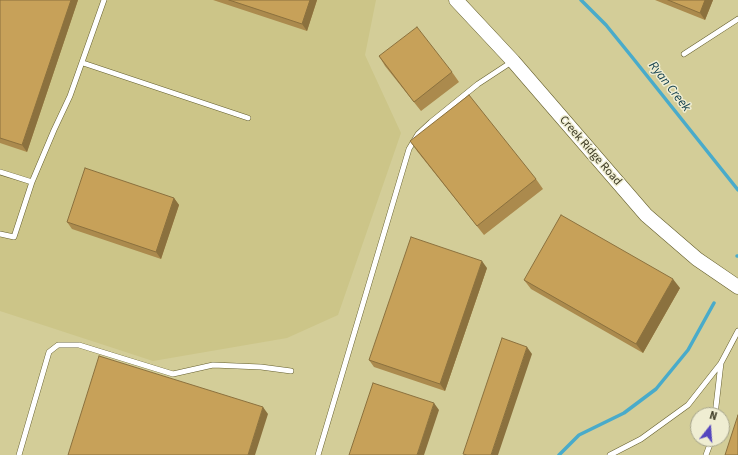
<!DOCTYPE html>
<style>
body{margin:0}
#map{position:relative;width:738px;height:455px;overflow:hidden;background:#d3cd98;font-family:"Source Sans 3",sans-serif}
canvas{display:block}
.north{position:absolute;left:690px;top:407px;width:40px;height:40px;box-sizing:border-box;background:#efedd2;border:1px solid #a7a58c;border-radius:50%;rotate:17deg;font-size:11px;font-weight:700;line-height:16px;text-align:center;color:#3b3923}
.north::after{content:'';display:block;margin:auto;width:14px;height:18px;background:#5446be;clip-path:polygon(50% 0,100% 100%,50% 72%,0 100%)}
</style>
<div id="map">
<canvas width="738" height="455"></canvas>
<div class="north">N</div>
</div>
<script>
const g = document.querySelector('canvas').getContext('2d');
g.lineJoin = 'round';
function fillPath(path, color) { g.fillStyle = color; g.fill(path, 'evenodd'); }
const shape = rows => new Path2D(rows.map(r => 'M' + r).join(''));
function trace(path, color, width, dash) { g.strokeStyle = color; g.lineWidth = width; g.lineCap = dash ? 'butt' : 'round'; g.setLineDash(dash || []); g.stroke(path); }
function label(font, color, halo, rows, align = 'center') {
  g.font = font + ' "Source Sans 3",sans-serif'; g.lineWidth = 3; g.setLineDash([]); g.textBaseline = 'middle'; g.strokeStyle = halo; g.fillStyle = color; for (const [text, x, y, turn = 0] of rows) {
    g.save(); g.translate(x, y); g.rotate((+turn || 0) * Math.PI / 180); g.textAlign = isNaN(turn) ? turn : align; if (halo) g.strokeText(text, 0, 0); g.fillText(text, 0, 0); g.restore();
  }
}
const built = shape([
 [0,0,376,0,365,55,401,133,338,315,287,338,153,361,0,311]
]);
const stream = shape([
 [581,0,606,25,632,57,738,190],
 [737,256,738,256],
 [559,455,579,435,624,413,656,389,688,350,714,303]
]);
const lane = shape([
 [684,54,738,19],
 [83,63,248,118],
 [0,172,32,182,54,130,70,96,104,0],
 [0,234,14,237,32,182],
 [715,415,721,363,738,331],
 [19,455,49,352,58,345,79,345,173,374,213,365,261,367,291,371],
 [318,455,409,149,418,134,431,122,478,84,513,61],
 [610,455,641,439,688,405,721,363],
 [706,455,712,439]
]);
const secondary = shape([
 [456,0,513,61,646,215,697,259,738,287]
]);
const wall = shape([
 [0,0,78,0,27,152,0,143],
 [213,0,317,0,307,31],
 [655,0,713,0,705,20],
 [379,56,452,72,459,82,421,111,385,66],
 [410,141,536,179,543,189,484,235,417,151],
 [174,198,179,205,161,259,72,229,67,222],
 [487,268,445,391,374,367,369,360],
 [524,280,680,288,643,353,531,289]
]);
const shadedWall = shape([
 [71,0,78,0,27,152,22,145],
 [310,0,317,0,307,31,302,24],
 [705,0,713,0,705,20,700,13],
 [174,198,179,205,161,259,156,252],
 [482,261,487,268,445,391,440,384],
 [673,279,680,288,643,353,636,344],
 [527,347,532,354,498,455,491,455],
 [434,403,439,410,424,455,417,455],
 [263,407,268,414,255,455,248,455]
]);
const building = shape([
 [0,0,71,0,22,145,0,138,0,0],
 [229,0,310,0,302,24,229,0],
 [668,0,705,0,700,13,668,0],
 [417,27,452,72,414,102,379,56,417,27],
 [469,95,536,179,477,226,410,141,469,95],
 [85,168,174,198,156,252,67,222,85,168],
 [561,215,673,279,636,344,524,280,561,215],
 [411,237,482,261,440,384,369,360,411,237],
 [502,338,527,347,491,455,467,455,463,454,502,338],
 [99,356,263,407,248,455,68,455,99,356],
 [373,383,434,403,417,455,349,455,373,383],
 [738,415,738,455,725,455,738,415]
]);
const streetNames = [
 ["Creek Ridge Road",590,151,49]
];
const waterNames = [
 ["Ryan Creek",669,87,52]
];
fillPath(built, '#ccc588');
trace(stream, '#49abca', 3.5);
trace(lane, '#655f2e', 6);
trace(secondary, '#655f2e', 15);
trace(lane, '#fff', 5);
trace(secondary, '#fff', 14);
fillPath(wall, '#ab8a4d');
fillPath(shadedWall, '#8b713e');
fillPath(building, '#c7a159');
trace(building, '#8b713e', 1);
label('12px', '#3b3923', '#efedd2', streetNames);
label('italic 13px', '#16424f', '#efedd2', waterNames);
</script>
